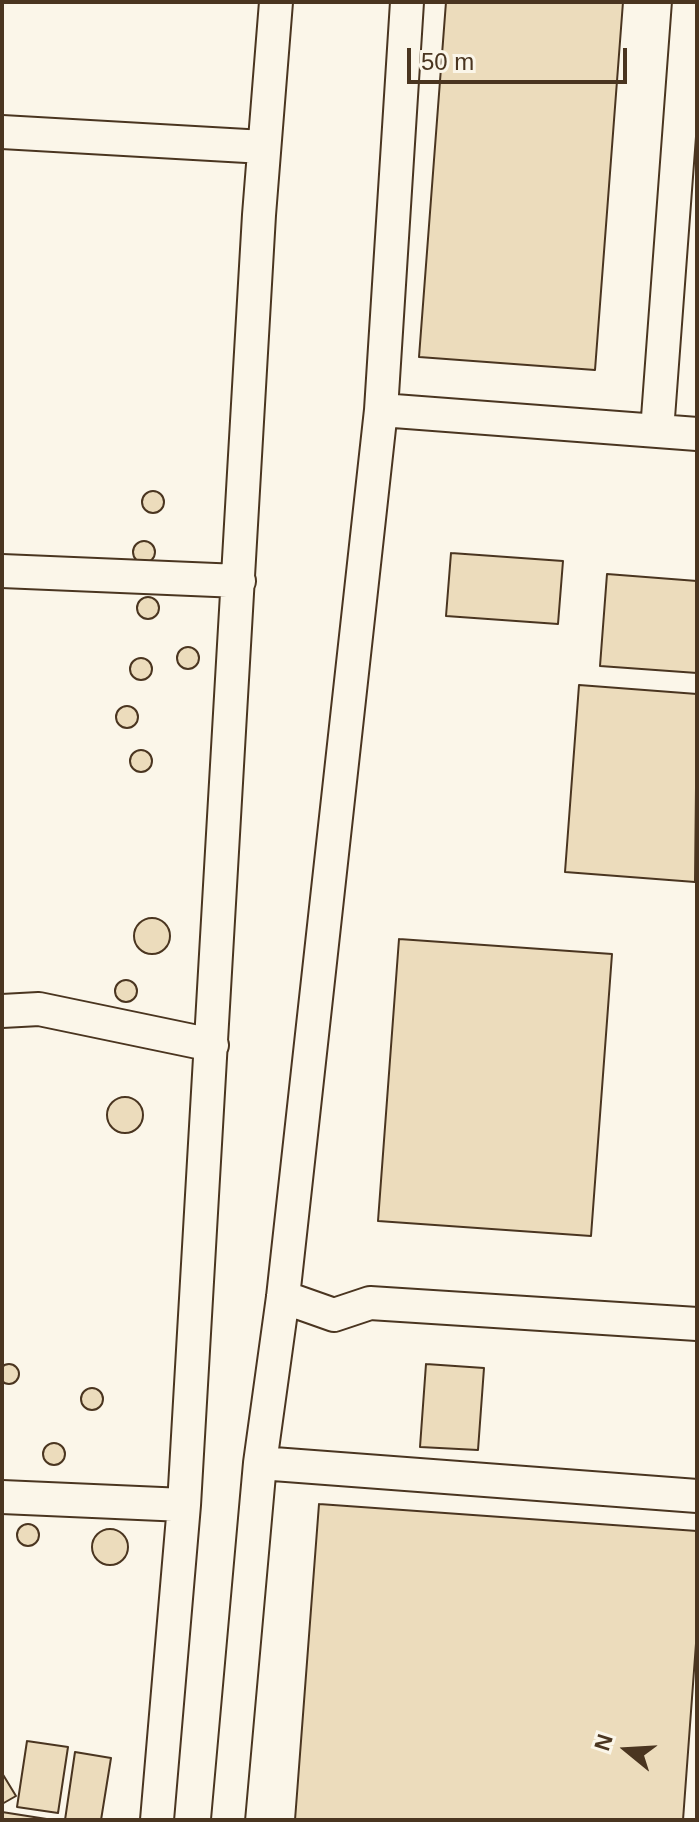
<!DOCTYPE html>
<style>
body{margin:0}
#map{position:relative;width:699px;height:1822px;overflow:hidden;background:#fbf6e9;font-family:Arial,sans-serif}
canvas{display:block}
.frame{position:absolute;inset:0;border:4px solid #4a3520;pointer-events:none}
.north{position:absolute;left:587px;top:1710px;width:80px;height:80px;-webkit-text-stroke:6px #fbf6e9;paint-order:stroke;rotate:288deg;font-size:22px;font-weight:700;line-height:32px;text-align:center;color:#4a3520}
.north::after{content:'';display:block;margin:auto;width:28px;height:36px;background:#4a3520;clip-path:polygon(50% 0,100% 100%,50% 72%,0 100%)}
.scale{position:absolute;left:407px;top:48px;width:220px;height:36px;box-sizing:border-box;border:4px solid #4a3520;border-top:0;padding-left:10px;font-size:24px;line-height:28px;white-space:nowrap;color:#4a3520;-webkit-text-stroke:6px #fbf6e9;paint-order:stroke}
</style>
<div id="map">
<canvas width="699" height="1822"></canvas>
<div class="frame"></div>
<div class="north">N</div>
<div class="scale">50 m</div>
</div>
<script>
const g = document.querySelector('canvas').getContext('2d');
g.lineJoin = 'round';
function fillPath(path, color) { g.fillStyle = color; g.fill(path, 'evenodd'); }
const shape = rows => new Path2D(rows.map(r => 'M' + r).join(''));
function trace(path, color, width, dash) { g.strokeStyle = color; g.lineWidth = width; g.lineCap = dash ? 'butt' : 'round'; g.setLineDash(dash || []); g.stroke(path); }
const building = shape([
 [446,2,623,2,595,370,419,357,446,2],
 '142 502a11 11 0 1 1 22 0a11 11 0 1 1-22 0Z',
 '133 552a11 11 0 1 1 22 0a11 11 0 1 1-22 0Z',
 [451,553,563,561,558,624,446,616,451,553],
 [607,574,697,581,697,673,600,666,607,574],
 '137 608a11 11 0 1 1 22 0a11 11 0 1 1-22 0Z',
 '177 658a11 11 0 1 1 22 0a11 11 0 1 1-22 0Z',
 '130 669a11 11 0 1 1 22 0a11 11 0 1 1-22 0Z',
 [579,685,697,694,695,882,565,872,579,685],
 '116 717a11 11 0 1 1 22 0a11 11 0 1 1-22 0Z',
 '130 761a11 11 0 1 1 22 0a11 11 0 1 1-22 0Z',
 '134 936a18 18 0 1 1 36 0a18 18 0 1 1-36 0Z',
 [399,939,612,954,591,1236,378,1221,399,939],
 '115 991a11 11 0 1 1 22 0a11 11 0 1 1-22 0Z',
 '107 1115a18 18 0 1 1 36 0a18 18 0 1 1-36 0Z',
 [426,1364,484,1368,478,1450,420,1447,426,1364],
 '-1 1374a10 10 0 1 1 20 0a10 10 0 1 1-20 0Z',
 '81 1399a11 11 0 1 1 22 0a11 11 0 1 1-22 0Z',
 '43 1454a11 11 0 1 1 22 0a11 11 0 1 1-22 0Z',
 [319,1504,697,1531,697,1630,683,1820,295,1820,319,1504],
 '17 1535a11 11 0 1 1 22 0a11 11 0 1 1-22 0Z',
 '92 1547a18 18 0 1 1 36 0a18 18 0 1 1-36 0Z',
 [27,1741,68,1747,58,1813,17,1807,27,1741],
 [75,1752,111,1758,101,1820,65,1820,75,1752],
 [2,1773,16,1796,2,1804,2,1773],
 [2,1812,53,1820,2,1820,2,1812]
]);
const minor = shape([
 [2,132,264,147],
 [381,410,697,434],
 [657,431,689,2],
 [2,571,239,581],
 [2,1011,39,1009,212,1045],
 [283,1297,334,1315,370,1303,697,1324],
 [260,1463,697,1496],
 [2,1497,184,1505],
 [157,1820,184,1505,259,215,276,2],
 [228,1820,260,1463,283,1297,381,410,407,2]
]);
fillPath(building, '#ecdcbc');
trace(building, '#4a3520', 2);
trace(minor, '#4a3520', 36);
trace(minor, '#fbf6e9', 32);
</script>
